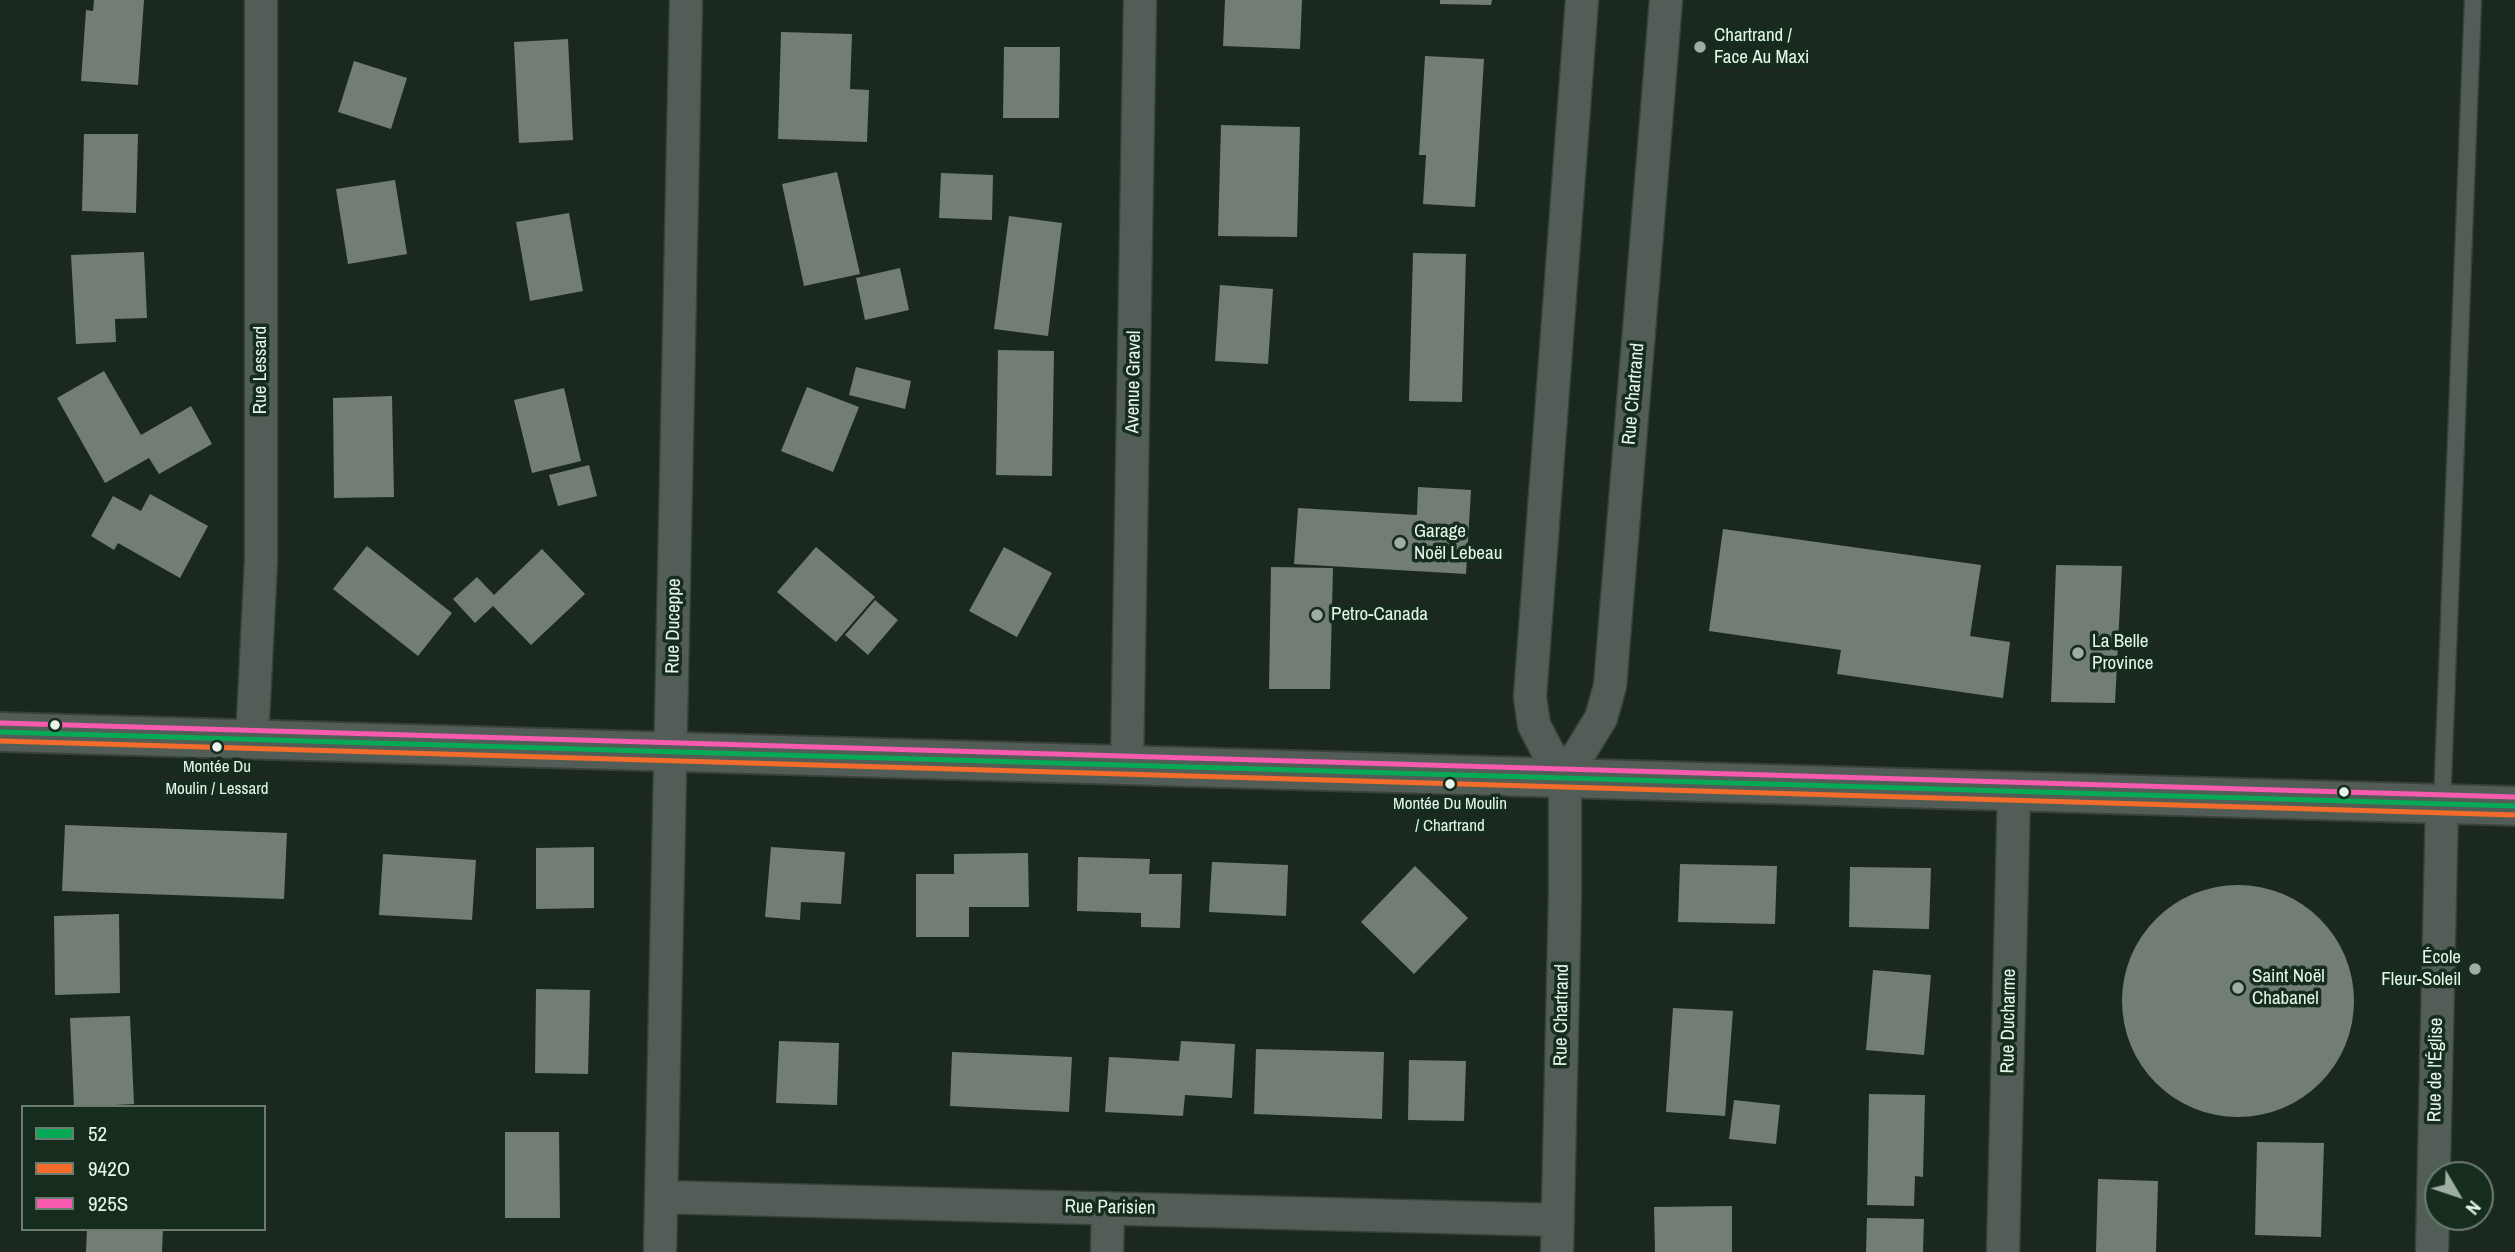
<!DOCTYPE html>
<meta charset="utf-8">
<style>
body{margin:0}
#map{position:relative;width:2515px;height:1252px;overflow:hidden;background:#1b281f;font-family:"Archivo Narrow",sans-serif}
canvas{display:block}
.legend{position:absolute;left:21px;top:1105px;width:245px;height:126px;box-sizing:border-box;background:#162d1e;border:2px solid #6a7d70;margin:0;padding:9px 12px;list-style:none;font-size:21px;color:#e7f5ea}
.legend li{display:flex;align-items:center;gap:14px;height:35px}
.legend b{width:35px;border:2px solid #6a7d70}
.north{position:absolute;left:2424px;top:1161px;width:70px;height:70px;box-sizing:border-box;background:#162d1e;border:2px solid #6a7d70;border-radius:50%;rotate:129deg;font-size:19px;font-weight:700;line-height:28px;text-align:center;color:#e7f5ea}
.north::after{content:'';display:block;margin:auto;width:24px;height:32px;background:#a0ada3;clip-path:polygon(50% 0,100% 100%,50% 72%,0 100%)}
</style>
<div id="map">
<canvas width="2515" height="1252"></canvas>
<ul class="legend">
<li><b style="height:9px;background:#06aa56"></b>52</li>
<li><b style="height:9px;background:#f36c2b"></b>942O</li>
<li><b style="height:9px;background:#f75aaf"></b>925S</li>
</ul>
<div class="north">N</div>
</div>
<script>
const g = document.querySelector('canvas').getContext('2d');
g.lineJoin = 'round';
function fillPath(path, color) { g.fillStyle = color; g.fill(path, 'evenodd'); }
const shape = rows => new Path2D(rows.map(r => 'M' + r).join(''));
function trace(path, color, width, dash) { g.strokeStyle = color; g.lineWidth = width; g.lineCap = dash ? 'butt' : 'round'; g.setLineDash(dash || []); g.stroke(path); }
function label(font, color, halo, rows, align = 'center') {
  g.font = font + ' "Archivo Narrow",sans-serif'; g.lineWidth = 7; g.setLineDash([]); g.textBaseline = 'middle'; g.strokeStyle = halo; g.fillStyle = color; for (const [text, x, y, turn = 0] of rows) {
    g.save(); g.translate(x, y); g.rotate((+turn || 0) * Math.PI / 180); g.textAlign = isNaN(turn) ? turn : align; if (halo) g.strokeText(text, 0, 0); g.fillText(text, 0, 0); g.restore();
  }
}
const building = shape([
 [94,0,144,0,138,85,81,81,86,10,93,11],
 [1225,0,1302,0,1300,49,1223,46],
 [1440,0,1492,0,1491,5,1440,4],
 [781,32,852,34,850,89,869,90,867,142,778,139],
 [568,39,573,140,519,143,514,42],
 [1004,47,1060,47,1059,118,1003,118],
 [1425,56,1484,59,1475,207,1423,204,1426,155,1419,155],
 [354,61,407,78,391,129,338,112],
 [1221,125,1300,127,1297,237,1218,236],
 [84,134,138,134,136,213,82,211],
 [837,172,860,274,804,286,782,184],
 [941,173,993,175,992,220,939,218],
 [395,180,407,254,348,264,336,189],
 [569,213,583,291,530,301,516,222],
 [1009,216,1062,223,1048,336,994,329],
 [144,252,147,318,115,319,116,342,76,344,71,255],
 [1413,253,1466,254,1462,402,1409,401],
 [900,268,909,310,865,320,856,278],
 [1220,285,1273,289,1268,364,1215,361],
 [998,350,1054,351,1052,476,996,475],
 [856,367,911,381,905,409,849,395],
 [104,371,141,435,191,406,212,444,159,474,149,458,105,483,57,398],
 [807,387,859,407,833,472,781,451],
 [564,388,581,461,532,473,514,400],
 [392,396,394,497,334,498,333,398],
 [589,465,597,496,558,506,549,475],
 [1418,487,1471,490,1466,574,1294,564,1298,508,1417,515],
 [150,494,208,526,180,578,118,543,114,550,91,536,113,496,141,511],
 [1723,529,1981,565,1970,636,2010,642,2003,698,1837,674,1841,650,1709,631],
 [367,546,452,613,418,656,333,589],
 [816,547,875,597,836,642,777,592],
 [1004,547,1052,573,1017,637,969,611],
 [542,549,585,594,531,645,493,606,475,623,453,599,477,577,494,595],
 [2056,565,2122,566,2115,703,2051,702],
 [1271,567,1333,568,1330,689,1269,689],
 [875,600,898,620,868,655,845,635],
 [65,825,287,833,284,899,62,891],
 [594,847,594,908,536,909,536,848],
 [771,847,845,852,841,904,801,902,800,920,765,917],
 [1028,853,1029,907,969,907,969,937,916,937,916,874,954,874,954,854],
 [383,854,476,860,472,920,379,915],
 [1078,857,1150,859,1149,874,1182,874,1180,928,1141,927,1141,913,1077,911],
 [1212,862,1288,865,1286,916,1209,912],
 [1680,864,1777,866,1775,924,1678,922],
 [1415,866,1468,918,1414,974,1361,922],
 [1850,867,1931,868,1929,929,1849,927],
 '2122 1001a116 116 0 1 1 232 0a116 116 0 1 1-232 0Z',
 [119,914,120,993,55,995,54,916],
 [1873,970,1931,975,1924,1055,1866,1050],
 [536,989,590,990,588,1074,535,1073],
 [1673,1008,1733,1011,1725,1116,1666,1112],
 [130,1016,134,1104,74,1107,70,1018],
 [779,1041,839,1043,837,1105,776,1103],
 [1181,1041,1235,1044,1232,1098,1185,1095,1183,1116,1105,1112,1109,1057,1179,1061],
 [1256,1049,1384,1052,1382,1119,1254,1114],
 [952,1052,1072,1057,1069,1112,950,1106],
 [1409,1060,1466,1061,1464,1121,1408,1120],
 [1869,1094,1925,1095,1923,1177,1915,1176,1914,1206,1867,1205],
 [1734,1100,1780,1105,1776,1144,1729,1139],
 [505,1132,559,1132,560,1218,505,1218],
 [2257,1142,2324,1143,2321,1237,2255,1235],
 [2098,1179,2158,1181,2156,1252,2096,1252],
 [1732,1206,1732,1252,1655,1252,1654,1207],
 [1867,1218,1924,1219,1923,1252,1866,1252],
 [87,1229,163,1229,162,1252,86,1252]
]);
const service = shape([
 [2442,804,2473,0]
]);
const minor = shape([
 [252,740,261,561,261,0],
 [1127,765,1140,0],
 [1565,777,1548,752,1534,725,1530,697,1582,0],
 [661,1197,1558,1220],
 [660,1252,686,0],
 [1107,1252,1108,1208],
 [1557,1252,1565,895,1565,777,1601,718,1610,686,1666,0],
 [2003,1252,2014,790],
 [2432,1252,2442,804]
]);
const tertiary = shape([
 [0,732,2515,806]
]);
const bus1 = shape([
 [0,732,2515,806]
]);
const bus2 = shape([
 [0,741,2515,815]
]);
const bus3 = shape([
 [0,723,2515,797]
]);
const markers = [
 [1700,47,7,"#a0ada3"],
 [1400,543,7,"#a0ada3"],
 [1317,615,7,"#a0ada3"],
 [2078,653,7,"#a0ada3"],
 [55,725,6,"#e7f5ea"],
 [217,747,6,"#e7f5ea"],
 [1450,784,6,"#e7f5ea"],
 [2344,792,6,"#e7f5ea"],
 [2475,969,7,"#a0ada3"],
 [2238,988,7,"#a0ada3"]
];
const busNames = [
 ["Montée Du",217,767],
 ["Moulin / Lessard",217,789],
 ["Montée Du Moulin",1450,804],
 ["/ Chartrand",1450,826]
];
const poiNames = [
 ["Chartrand /",1714,36],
 ["Face Au Maxi",1714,58],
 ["Garage",1414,532],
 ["Noël Lebeau",1414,554],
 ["Petro-Canada",1331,615],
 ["La Belle",2092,642],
 ["Province",2092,664],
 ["École",2461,958,"right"],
 ["Fleur-Soleil",2461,980,"right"],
 ["Saint Noël",2252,977],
 ["Chabanel",2252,999]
];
const streetNames = [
 ["Rue Lessard",261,370,-90],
 ["Avenue Gravel",1134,382,-89],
 ["Rue Chartrand",1634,394,-85],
 ["Rue Duceppe",674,626,-89],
 ["Rue Chartrand",1562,1015,-89],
 ["Rue Ducharme",2009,1021,-89],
 ["Rue de l'Église",2436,1070,-89],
 ["Rue Parisien",1110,1208,1]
];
fillPath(building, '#727d75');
trace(service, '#38413a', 19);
trace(minor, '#38413a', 35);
trace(tertiary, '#38413a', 42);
trace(service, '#535d57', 16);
trace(minor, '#535d57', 32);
trace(tertiary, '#535d57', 38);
trace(bus1, '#06aa56', 5);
trace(bus2, '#f36c2b', 5);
trace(bus3, '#f75aaf', 5);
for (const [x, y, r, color] of markers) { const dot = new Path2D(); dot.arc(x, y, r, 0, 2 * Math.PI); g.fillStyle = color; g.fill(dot); trace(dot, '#162d1e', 2.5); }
label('17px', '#e7f5ea', '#162d1e', busNames);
label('19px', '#e7f5ea', '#162d1e', poiNames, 'left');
label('19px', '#e7f5ea', '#162d1e', streetNames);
</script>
